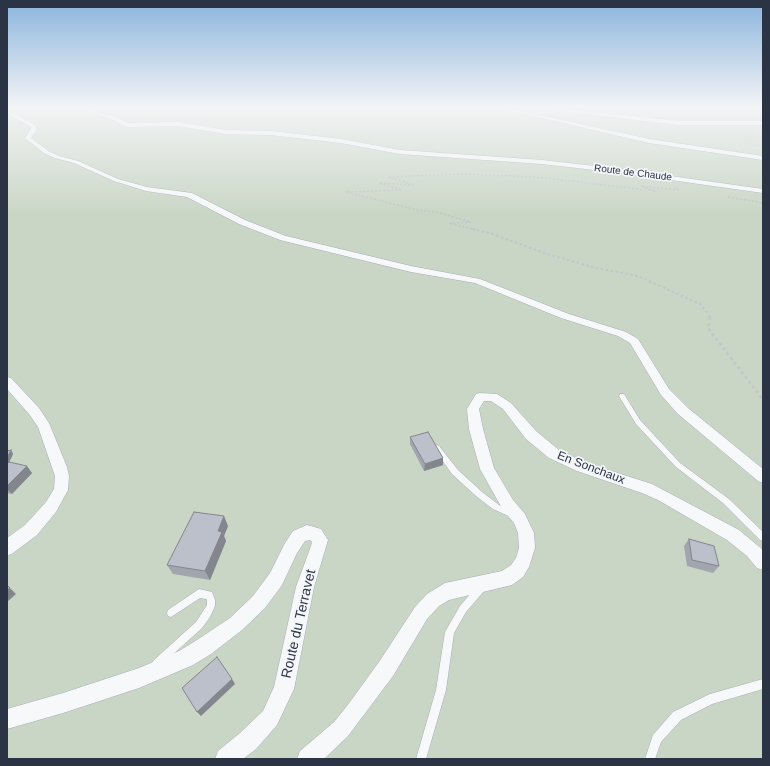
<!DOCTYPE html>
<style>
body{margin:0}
#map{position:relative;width:770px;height:766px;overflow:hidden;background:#e4e7ec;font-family:Arial,sans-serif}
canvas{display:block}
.frame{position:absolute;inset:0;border:8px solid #2b3445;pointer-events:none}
</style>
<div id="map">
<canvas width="770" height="766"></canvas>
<div class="frame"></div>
</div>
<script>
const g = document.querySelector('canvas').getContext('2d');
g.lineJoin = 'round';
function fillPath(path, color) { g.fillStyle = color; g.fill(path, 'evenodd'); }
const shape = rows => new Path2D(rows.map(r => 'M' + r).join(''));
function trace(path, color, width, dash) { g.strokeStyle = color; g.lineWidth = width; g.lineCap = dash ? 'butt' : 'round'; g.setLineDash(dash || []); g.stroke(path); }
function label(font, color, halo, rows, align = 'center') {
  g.font = font + ' Arial,sans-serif'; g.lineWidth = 3.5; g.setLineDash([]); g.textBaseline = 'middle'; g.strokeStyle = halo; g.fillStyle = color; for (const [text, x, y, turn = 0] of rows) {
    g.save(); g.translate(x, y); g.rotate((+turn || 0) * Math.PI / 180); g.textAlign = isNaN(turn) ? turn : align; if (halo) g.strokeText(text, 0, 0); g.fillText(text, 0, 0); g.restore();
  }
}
const green = shape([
 [7,107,73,107,106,116,123,125,164,125,265,134,346,143,397,154,405,153,494,159,597,170,763,192,763,759,7,759],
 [80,107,490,108,521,113,633,138,763,160,763,190,610,169,404,151,287,134,235,132,184,122,142,124,126,123],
 [492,107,524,107,682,125,763,124,763,158,644,139],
 [535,107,763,107,763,122,699,123]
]);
const pathFar3 = shape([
 [165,107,177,110,206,111,226,117,235,123],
 [753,146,759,146,746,142,752,141,743,138,763,137]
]);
const pathFar2 = shape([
 [728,197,763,203],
 [476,230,449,223,471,222,436,212,417,210,346,192,402,190,379,183,414,185,389,177,464,174,535,177,656,191,641,186,679,190,676,189]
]);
const pathFar1 = shape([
 [472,229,490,233,544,253,596,268,638,276,700,304,711,318]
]);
const path = shape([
 [710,317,708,328,763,400]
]);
const lane = shape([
 [620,394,624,394,640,420,680,463,729,499,763,532,763,541,760,540,723,503,676,467,636,424,619,396,620,394],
 [437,445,439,446,458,470,482,492,499,505,516,513,517,515,516,517,513,518,493,509,476,496,452,474,435,450,434,448,435,446,437,445],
 [481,584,484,585,485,588,484,591,466,612,454,633,446,690,426,759,416,759,436,690,445,632,460,606,478,585,481,584],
 [199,589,212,592,215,600,215,606,210,617,202,628,160,666,157,668,154,666,152,663,154,660,196,622,207,605,207,600,206,599,200,598,171,617,168,616,167,613,168,610,199,589],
 [763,679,763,689,712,704,681,720,661,742,655,759,645,759,653,735,673,712,710,694,763,679]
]);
const street = shape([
 [74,107,82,107,113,116,128,123,177,122,226,130,271,131,341,139,400,150,542,160,621,169,763,189,763,193,621,173,542,164,400,154,341,143,271,135,226,134,177,126,127,127,109,118,74,107],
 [484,107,497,107,525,112,649,139,763,156,763,160,649,143,525,114,484,107],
 [529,107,547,107,678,121,763,121,763,125,678,125,529,107],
 [7,110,35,125,37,129,31,138,48,151,59,156,78,161,118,179,147,187,192,193,245,220,286,236,411,266,480,279,569,314,626,332,638,339,669,389,688,408,763,469,763,483,758,481,678,414,661,395,630,343,618,336,561,318,475,283,411,272,280,240,239,224,187,197,146,191,114,181,74,163,55,158,44,153,25,138,31,129,31,127,7,113,7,110],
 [7,377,11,378,39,408,49,423,67,467,69,476,68,490,56,512,37,535,13,553,7,556,7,538,25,525,46,502,54,489,55,476,38,427,29,414,7,389,7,377],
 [480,393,497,394,511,403,536,431,559,450,586,463,652,484,739,530,763,550,763,570,757,568,747,556,727,540,658,500,642,493,577,471,549,458,526,439,503,409,491,401,484,401,479,409,483,429,494,468,513,500,525,514,534,533,535,548,529,567,523,577,512,585,449,600,439,606,427,619,393,676,348,736,324,759,297,759,300,751,334,722,347,706,379,662,415,607,427,594,445,583,502,571,511,565,516,558,519,548,518,533,514,523,503,510,480,469,469,429,467,409,476,394,480,393],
 [307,525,321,529,328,540,314,587,294,689,277,725,256,749,243,759,215,759,218,751,240,733,263,711,274,687,296,587,311,546,312,542,310,540,305,541,297,553,282,585,265,608,242,630,211,654,193,665,139,688,63,713,7,729,7,709,63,693,139,668,179,651,197,640,230,618,253,596,270,573,285,543,293,531,307,525]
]);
const wall = shape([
 [410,437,443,465,424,471,410,444],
 [11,450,13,454,9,462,32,473,12,494,7,493,7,451],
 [228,526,224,536,226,541,210,580,173,574,167,565],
 [689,539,719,566,713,573,687,566,684,546]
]);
const shadedWall = shape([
 [11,450,13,454,7,467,7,458],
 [443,458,443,465,424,471,425,464],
 [27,466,32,473,12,494,7,489,7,486],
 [224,516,228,526,224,536,226,541,210,580,205,571,218,531],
 [7,585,16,594,7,602],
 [232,679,235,684,201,716,197,712]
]);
const building = shape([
 [428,432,443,458,425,464,410,437,428,432],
 [11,450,7,458,7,451,11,450],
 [9,462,27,466,7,486,7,464,9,462],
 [194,512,224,516,218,531,222,532,205,571,167,565,194,512],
 [689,539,714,546,719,566,692,560,689,539],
 [7,585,10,588,7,590,7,585],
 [217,657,232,679,197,712,182,688,217,657]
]);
const farStreetnames = [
 ["Route de Chaude",633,173,7]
];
const streetNames = [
 ["En Sonchaux",591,468,21]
];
const nearStreetnames = [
 ["Route du Terravet",299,624,-77]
];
fillPath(green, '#c9d6c5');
trace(lane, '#a9aeb7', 1);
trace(street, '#a9aeb7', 1);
trace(pathFar3, '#c2c5cb', 1, [1.5, 1.5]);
trace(pathFar2, '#c2c5cb', 1.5, [2, 2]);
trace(pathFar1, '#c2c5cb', 2, [2.5, 2.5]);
trace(path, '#c2c5cb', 2.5, [3, 3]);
fillPath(lane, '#f7f8fa');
fillPath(street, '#f7f8fa');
fillPath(wall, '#a1a5ae');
fillPath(shadedWall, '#83868d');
fillPath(building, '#bbc0ca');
trace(building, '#83868d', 1);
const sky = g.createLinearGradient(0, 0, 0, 214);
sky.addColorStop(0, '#8bb4dd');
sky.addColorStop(0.5, '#f3f4f6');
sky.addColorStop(1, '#f3f4f600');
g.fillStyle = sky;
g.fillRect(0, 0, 770, 214);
label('10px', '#2b3445', '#f4f6f9', farStreetnames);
label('12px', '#2b3445', '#f4f6f9', streetNames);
label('14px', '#2b3445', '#f4f6f9', nearStreetnames);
</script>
